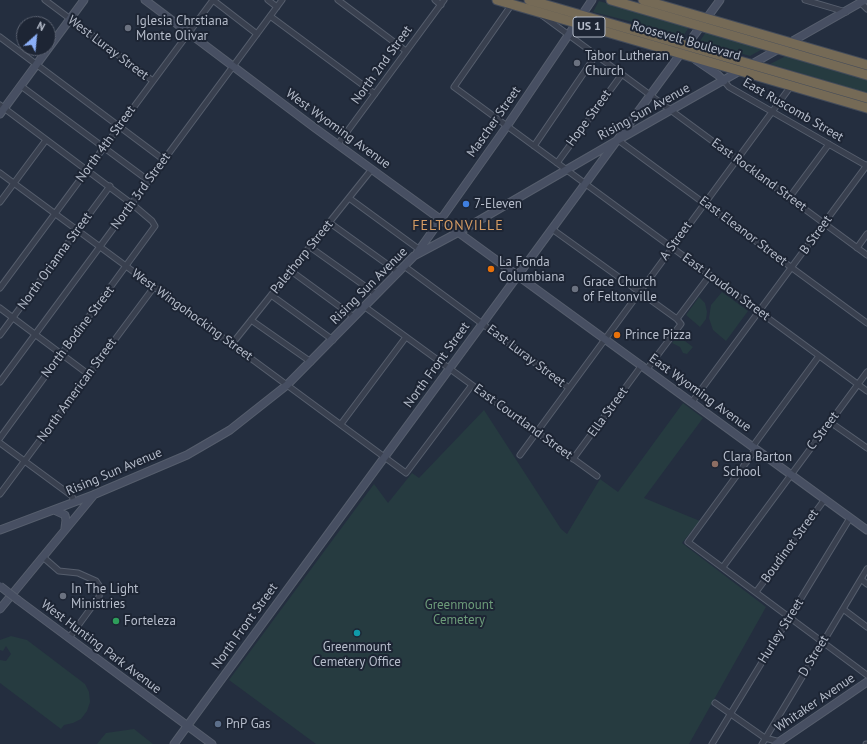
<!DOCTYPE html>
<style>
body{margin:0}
#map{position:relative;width:867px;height:744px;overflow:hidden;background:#242e3f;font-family:"PT Sans",sans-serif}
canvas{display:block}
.north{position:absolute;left:16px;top:16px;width:40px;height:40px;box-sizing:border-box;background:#1d2534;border:1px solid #5a6170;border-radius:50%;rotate:27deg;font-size:11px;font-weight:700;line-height:16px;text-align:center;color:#b5bcca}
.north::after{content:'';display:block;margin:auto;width:14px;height:18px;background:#8baff8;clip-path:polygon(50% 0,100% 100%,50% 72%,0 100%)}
</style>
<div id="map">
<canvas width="867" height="744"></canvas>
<div class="north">N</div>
</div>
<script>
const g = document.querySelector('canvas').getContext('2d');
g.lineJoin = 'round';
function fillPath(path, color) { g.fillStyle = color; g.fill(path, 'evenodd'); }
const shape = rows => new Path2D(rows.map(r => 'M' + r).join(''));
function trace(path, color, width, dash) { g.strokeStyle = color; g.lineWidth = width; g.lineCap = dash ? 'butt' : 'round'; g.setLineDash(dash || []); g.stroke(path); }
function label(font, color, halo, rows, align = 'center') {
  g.font = font + ' "PT Sans",sans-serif'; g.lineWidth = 4; g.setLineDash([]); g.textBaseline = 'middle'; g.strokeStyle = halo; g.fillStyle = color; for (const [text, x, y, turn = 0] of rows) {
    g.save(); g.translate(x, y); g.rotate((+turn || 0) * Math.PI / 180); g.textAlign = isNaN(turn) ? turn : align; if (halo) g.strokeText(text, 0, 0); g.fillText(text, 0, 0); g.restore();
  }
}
const green = shape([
 [599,1,689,27,682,38,637,23,593,12],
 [706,32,766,47,750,56,708,44,698,44],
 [786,56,867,79,867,93,770,64],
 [722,292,748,311,726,341,713,330,709,318,711,305],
 [699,297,705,303,707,312,706,319,700,327,686,315],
 [678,336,693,347,687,354,683,353,680,347,672,343],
 [683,403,703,418,644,498,700,521,682,543,766,607,689,744,316,744,229,680,374,484,388,503,412,473,419,478,484,410,561,529,567,534,600,479,618,492],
 [11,636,27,640,85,684,89,692,90,702,87,711,81,719,73,723,64,725,61,729,0,683,0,660,6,661,11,654,6,646,3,651,0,650,0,640],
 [134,729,153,744,97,744,106,733]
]);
const street = shape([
 [45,0,153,81],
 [213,0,257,34],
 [268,0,277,7],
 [338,0,406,51],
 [435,0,441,5],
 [805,0,846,12],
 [861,3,867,9],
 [512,4,454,87,867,391],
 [270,16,375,94],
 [543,16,867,255],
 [0,37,164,160],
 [724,81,729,87,867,166],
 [21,86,149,181],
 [0,105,132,204,152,221,155,226,0,438],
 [618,140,867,323],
 [338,144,444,0],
 [534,146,596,55],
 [557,163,622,74],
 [0,173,406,473,472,385],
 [349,198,420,250],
 [789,198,829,144],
 [0,202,46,140],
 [330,223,398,272],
 [552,229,677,319,681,324,647,369],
 [310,247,376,294],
 [857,248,867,234],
 [404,266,569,388],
 [291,271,354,317],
 [0,288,213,0],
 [271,295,333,340],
 [365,307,597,476],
 [0,308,88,374],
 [677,319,710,275],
 [251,320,311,362],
 [0,335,110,186],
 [232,344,372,169],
 [0,382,282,0],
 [692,402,867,165],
 [830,422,867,448],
 [341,424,406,337],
 [0,443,72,496,74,502],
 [753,446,819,356],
 [756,449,688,542,867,675],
 [520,455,791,86],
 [573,459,642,365],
 [0,494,154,287],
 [43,557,59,571,78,573,96,581,100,587,99,597,69,638],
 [723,567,867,372],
 [861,579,867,584],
 [756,592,825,499],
 [843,609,867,627],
 [715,703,765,738,780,742],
 [712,744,850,518],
 [762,744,867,569],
 [866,744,867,744]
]);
const secondary = shape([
 [145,0,315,128,867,530],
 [696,60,718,75,724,81],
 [0,114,84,0],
 [417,253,507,126,592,0],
 [54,510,65,515,66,520,65,528],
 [0,530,93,495,187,455,230,430,287,385,414,256,459,232,618,140,865,0],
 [18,600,212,744],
 [0,609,93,496],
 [174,744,720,0],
 [776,744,867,682]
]);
const highway = shape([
 [497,0,867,108],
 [529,0,867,98],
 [611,0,867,75],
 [643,0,867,65]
]);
const secondaryBridge = shape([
 [0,586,18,600]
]);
const markers = [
 [128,28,4,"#6b7280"],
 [577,63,4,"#6b7280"],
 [466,204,4,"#3f7fe0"],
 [491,269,4,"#e8710a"],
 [575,289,4,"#6b7280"],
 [617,335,4,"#e8710a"],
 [715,464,4,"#8d6e63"],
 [63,596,4,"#6b7280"],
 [116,621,4,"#2e9e5b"],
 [357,633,4,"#0f9aa8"],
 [218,724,4,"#5c6f8a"]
];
const shields = [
 [589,27,32]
];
const shieldNames = [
 ["US 1",589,27]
];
const poiNames = [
 ["Iglesia Chrstiana",136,21],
 ["Monte Olivar",136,36],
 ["Tabor Lutheran",585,56],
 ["Church",585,71],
 ["7-Eleven",474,204],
 ["La Fonda",499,262],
 ["Columbiana",499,277],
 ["Grace Church",583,282],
 ["of Feltonville",583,297],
 ["Prince Pizza",625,335],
 ["Clara Barton",723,457],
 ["School",723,472],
 ["In The Light",71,589],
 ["Ministries",71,604],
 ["Forteleza",124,621],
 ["Greenmount",357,647,"center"],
 ["Cemetery Office",357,662,"center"],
 ["PnP Gas",226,724]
];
const streetNames = [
 ["Roosevelt Boulevard",686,41,16],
 ["West Luray Street",108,48,37],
 ["North 2nd Street",382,65,-54],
 ["East Ruscomb Street",793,110,30],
 ["Rising Sun Avenue",644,112,-29],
 ["Hope Street",589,118,-54],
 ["Mascher Street",494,122,-55],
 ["West Wyoming Avenue",338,129,36],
 ["North 4th Street",106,144,-54],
 ["East Rockland Street",759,175,36],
 ["North 3rd Street",141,191,-54],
 ["East Eleanor Street",743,231,37],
 ["B Street",816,235,-54],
 ["A Street",676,241,-54],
 ["Palethorp Street",302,257,-51],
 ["North Orianna Street",55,261,-54],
 ["Rising Sun Avenue",369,286,-45],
 ["East Loudon Street",726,287,36],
 ["West Wingohocking Street",192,315,36],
 ["North Bodine Street",78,332,-53],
 ["East Luray Street",526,356,37],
 ["North Front Street",437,365,-54],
 ["North American Street",77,390,-54],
 ["East Wyoming Avenue",700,393,36],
 ["Ella Street",608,412,-54],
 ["East Courtland Street",523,422,36],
 ["C Street",823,431,-53],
 ["Rising Sun Avenue",114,472,-23],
 ["Boudinot Street",790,546,-54],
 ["North Front Street",245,626,-54],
 ["Hurley Street",781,631,-58],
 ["West Hunting Park Avenue",101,647,37],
 ["D Street",814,656,-59],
 ["Whitaker Avenue",815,703,-34]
];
const parkNames = [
 ["Greenmount",459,605],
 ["Cemetery",459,620]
];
const neighbourhoodNames = [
 ["FELTONVILLE",458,226]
];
fillPath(green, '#263b40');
trace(street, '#565e6d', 7);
trace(secondary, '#565e6d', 9);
trace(highway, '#434b5a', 11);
trace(street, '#39404f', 5);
trace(secondary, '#474f62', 7);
trace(highway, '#756a56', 9);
trace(secondaryBridge, '#565e6d', 9, []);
trace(secondaryBridge, '#474f62', 7);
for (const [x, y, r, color] of markers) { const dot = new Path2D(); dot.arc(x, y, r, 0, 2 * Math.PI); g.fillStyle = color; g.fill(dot); trace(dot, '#1d2534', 1.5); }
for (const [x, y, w] of shields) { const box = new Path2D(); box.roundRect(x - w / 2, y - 10, w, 20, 3); g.fillStyle = '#1d2534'; g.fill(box); trace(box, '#b5bcca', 1); }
label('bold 12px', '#b5bcca', null, shieldNames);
label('13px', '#b5bcca', '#1d2534', poiNames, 'left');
label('13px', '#b5bcca', '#1d2534', streetNames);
label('13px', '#6c9b79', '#1d2534', parkNames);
g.letterSpacing = '1px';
label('14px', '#d59c64', '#1d2534', neighbourhoodNames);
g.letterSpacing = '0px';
</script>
